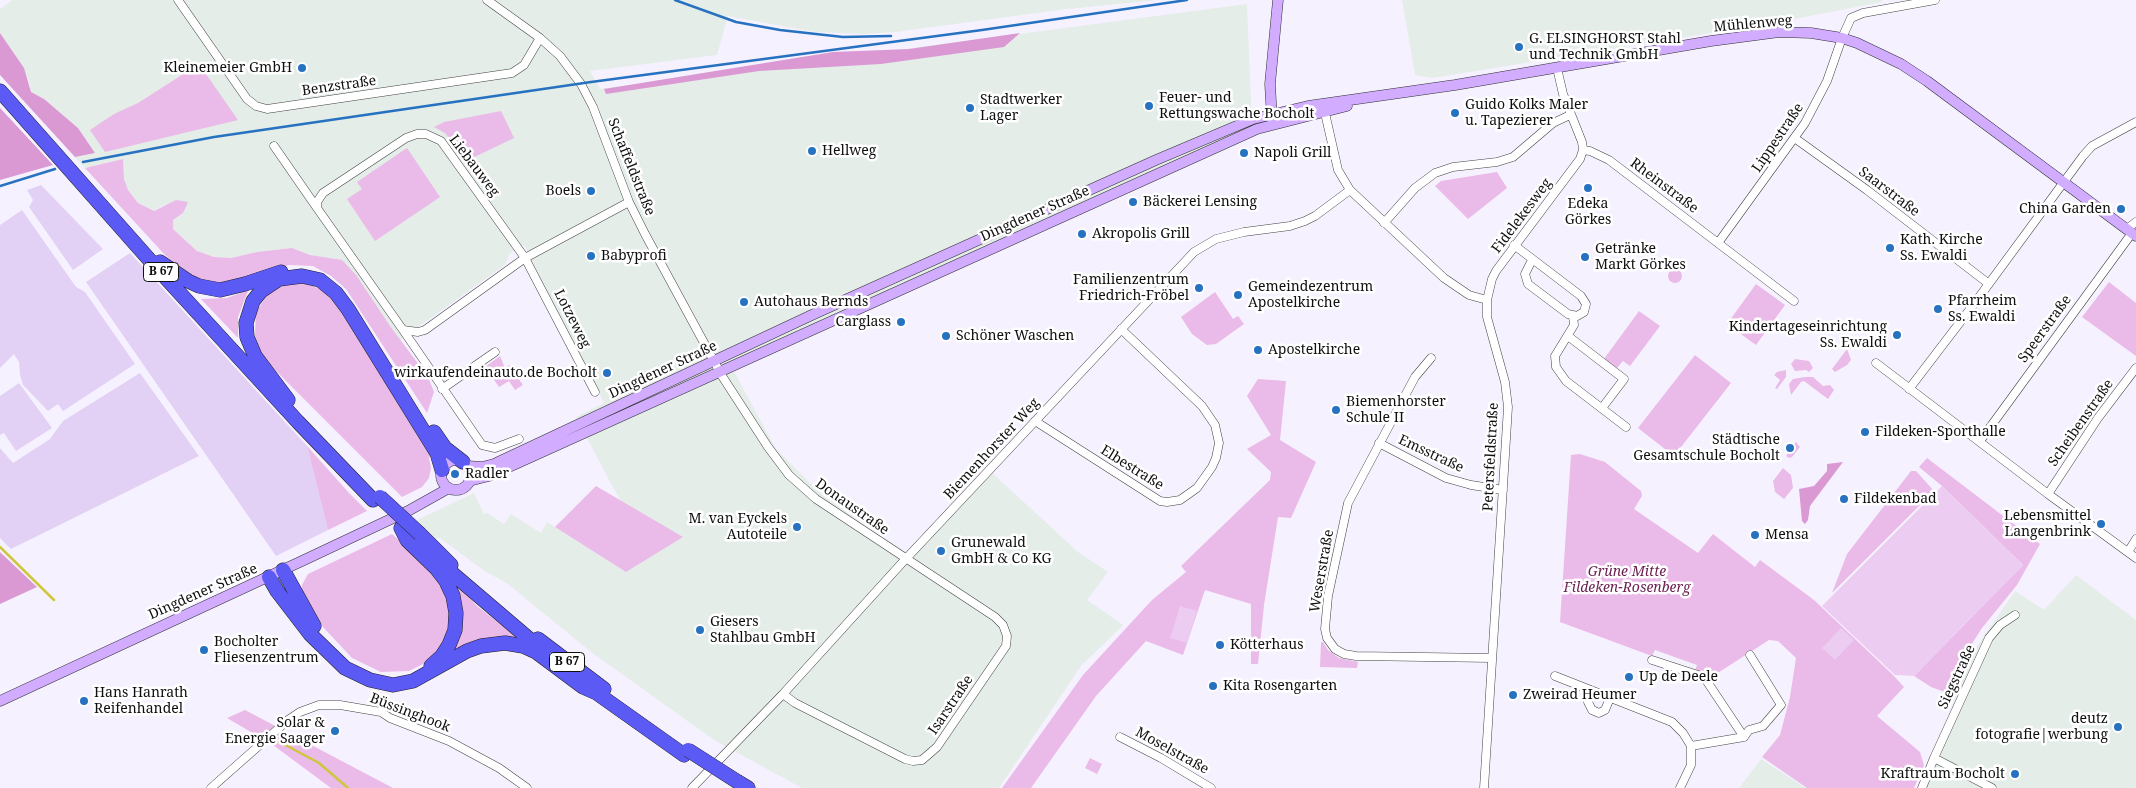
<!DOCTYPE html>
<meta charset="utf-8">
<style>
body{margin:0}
canvas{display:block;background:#f6f1ff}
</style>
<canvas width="2136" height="788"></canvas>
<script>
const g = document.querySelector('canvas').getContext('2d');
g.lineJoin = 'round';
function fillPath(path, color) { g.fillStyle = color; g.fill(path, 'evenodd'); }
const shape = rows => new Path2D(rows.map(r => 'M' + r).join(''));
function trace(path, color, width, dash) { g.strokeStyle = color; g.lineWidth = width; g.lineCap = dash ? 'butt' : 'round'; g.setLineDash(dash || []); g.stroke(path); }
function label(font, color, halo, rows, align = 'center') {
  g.font = font + ' "Noto Serif",serif'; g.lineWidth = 5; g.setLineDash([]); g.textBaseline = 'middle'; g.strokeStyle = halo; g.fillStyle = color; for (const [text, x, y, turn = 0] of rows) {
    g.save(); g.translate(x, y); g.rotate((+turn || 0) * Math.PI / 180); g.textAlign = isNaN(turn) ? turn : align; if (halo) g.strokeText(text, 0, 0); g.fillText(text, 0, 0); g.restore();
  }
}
const industrial = shape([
 [12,0,1159,0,1067,9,895,32,864,34,815,32,728,16,717,55,590,71,600,89,1247,4,1252,128,730,364,776,449,821,494,876,533,911,555,990,471,1078,552,1108,572,1087,600,1123,625,1081,666,999,788,802,788,714,740,591,652,508,584,483,570,440,538,437,539,417,520,474,493,484,514,487,513,504,524,511,514,541,533,547,522,626,572,682,537,621,501,610,482,576,417,604,403,524,245,510,253,505,265,400,340,342,261,310,255,292,248,257,252,231,258,214,257,197,251,173,229,173,220,183,213,187,202,161,206,154,211,138,203,128,190,124,179,123,159,85,168,75,157,95,153,78,128,44,99,31,92,29,81,0,33,0,9],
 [1402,0,1882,0,1882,2,1784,21,1433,78,1415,75],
 [2076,575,2136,620,2136,788,1924,788,1969,658,2015,591,2044,610],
 [1761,759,1795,781,1805,788,1739,788]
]);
const farmland = shape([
 [41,185,103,249,73,270,29,207,33,200,27,190],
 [22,210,76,287,85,292,135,364,63,411,58,404,48,411,23,385,20,375,19,362,14,354,0,368,0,225],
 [130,253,307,446,328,530,276,556,86,282],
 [140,373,199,456,11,549,0,538,0,448,13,463,50,439,63,421],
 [19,383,52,428,16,451,4,433,0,435,0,396]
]);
const green = shape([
 [199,64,238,120,105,152,90,130,114,114,138,103],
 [501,111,514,138,466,161,445,133,434,127,444,122],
 [407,148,440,197,375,241,347,199,362,189,357,182],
 [123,159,124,179,128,190,138,203,154,211,176,200,188,202,183,213,173,220,173,229,197,251,214,257,231,258,257,252,292,248,310,255,342,260,356,275,390,326,428,377,434,392,427,413,346,289,331,276,313,266,289,265,222,284,191,278,165,255,85,168],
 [1497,172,1507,188,1468,219,1435,186,1441,181],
 '1668 276a7 7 0 1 1 14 0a7 7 0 1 1-14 0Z',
 [305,282,327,293,350,318,433,451,429,458,431,468,429,478,422,487,402,497,262,357,255,335,256,312,267,295,283,284],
 [2109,282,2136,303,2136,356,2082,317],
 [1756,284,1785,305,1756,345,1727,324],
 [246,291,248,291,238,317,238,337,237,337,201,299,227,298],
 [1215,292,1233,319,1238,316,1244,324,1216,344,1207,345,1192,334,1181,317],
 [1639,311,1660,326,1630,366,1623,361,1617,368,1604,359],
 [1847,349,1851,360,1847,365,1835,372,1832,369],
 [1695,355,1731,383,1674,456,1638,428],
 [500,356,505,368,509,365,523,385,515,390,509,381,499,387,485,367],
 [1795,359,1809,361,1813,368,1809,372,1806,370,1795,371,1791,364],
 [1786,370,1786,377,1777,389,1775,388,1780,380,1774,375,1777,372],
 [1805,377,1813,377,1823,386,1830,385,1834,390,1828,399,1804,381,1801,382,1791,395,1789,384,1793,379],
 [1258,379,1286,381,1280,440,1316,462,1291,518,1278,517,1264,605,1258,664,1251,664,1251,604,1205,590,1183,655,1146,641,1096,696,1031,788,1002,788,1083,675,1152,600,1186,572,1181,566,1270,480,1271,472,1247,449,1271,435,1247,396],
 [1796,442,1800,447,1792,457,1789,458,1786,456],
 [307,446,349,493,367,511,328,530],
 [1580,454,1605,462,1641,491,1642,496,1634,509,1698,553,1713,534,1755,567,1760,560,1814,600,1893,675,1904,687,1877,716,1920,752,1924,765,1914,788,1807,788,1762,757,1780,735,1790,697,1796,658,1778,641,1769,640,1713,676,1695,671,1697,665,1655,650,1652,656,1560,622,1571,455],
 [1927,458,2040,544,2017,585,1982,628,1964,656,1953,695,1931,687,1914,676,2023,565,1942,486,1919,467],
 [1783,468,1791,475,1793,488,1784,499,1775,492,1773,481],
 [1911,471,1916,471,1934,491,1832,593,1847,554],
 [596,486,683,537,626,572,555,527],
 [392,534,433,571,444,587,450,610,447,638,433,659,409,671,381,672,352,658,323,627,302,592,302,585,308,574],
 [452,581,463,586,468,596,477,606,513,634,532,644,447,654],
 [1321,642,1323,642,1328,650,1339,658,1358,662,1357,668,1320,667],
 [245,710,393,788,331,788,273,745,227,718],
 [1090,758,1102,764,1097,774,1085,768]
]);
const forest = shape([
 [0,33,24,68,31,92,44,99,78,128,95,153,75,157,0,75],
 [1020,33,1004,47,881,64,759,71,606,94,604,89,833,52,909,49],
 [0,108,53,165,0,180],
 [1843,462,1810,506,1808,520,1805,524,1802,521,1799,489,1814,486,1827,471,1827,464],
 [0,552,37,587,0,604]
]);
const pitch = shape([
 [1942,486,2023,565,1914,676,1895,675,1822,606],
 [1180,606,1197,611,1187,643,1170,638],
 [1841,628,1854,640,1835,660,1822,648]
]);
const stream = shape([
 [0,547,54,600],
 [278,741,319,763,348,788]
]);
const street = shape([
 [178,0,247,99,256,106,267,109,512,73,524,65,540,38],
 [487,0,540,38,560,56,581,84,593,107,629,202,645,234,722,376,768,447,789,475,816,499,995,617,1003,625,1007,636,1006,646,937,747,922,760,913,761,905,759,795,703,783,694],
 [1325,113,1338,170,1350,190,1444,278,1469,295,1487,300],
 [1796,139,1867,190,1989,284],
 [274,146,317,208],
 [1583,150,1590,151,1609,160,1794,301],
 [1384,223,1415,188,1435,173,1453,167,1497,162,1513,157,1553,123,1570,115],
 [2127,229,2136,222],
 [1718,243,1805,123,1827,81,1842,38,1851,18,1863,13,1935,0],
 [1514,245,1581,296,1586,304,1584,312,1577,316,1568,314,1528,284,1525,274,1532,260],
 [1573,316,1574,325,1555,356,1556,367,1566,381,1626,427],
 [403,330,482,445,495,448,519,439],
 [1568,336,1624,379,1602,408],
 [1431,358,1415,377,1348,503,1328,596,1325,629,1327,638,1335,649,1344,654,1356,656,1492,658],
 [1876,363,2048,494,2136,558],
 [442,389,495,352],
 [1909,389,1974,304,2083,156,2092,146,2136,122],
 [595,392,525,258,441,141,426,134,417,134,406,138,323,193,317,202,317,208,403,330,418,332,425,330,525,258,629,202],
 [1035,421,1160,501,1167,502,1180,500,1197,488,1212,467,1216,458,1219,443,1215,425,1202,406,1121,329],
 [1980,441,2132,233],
 [1379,443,1446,478,1471,485,1503,490],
 [2048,494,2098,418,2136,368],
 [2128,552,2136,539],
 [1652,660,1704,677,1744,737,1691,746,1691,765,1680,788],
 [1555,676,1672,722,1683,733,1691,746],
 [1592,691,1588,702,1592,710,1599,713,1605,710,1610,698],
 [1120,737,1161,758,1211,788],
 [1744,737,1749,730,1763,726,1781,705,1750,655],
 [211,788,288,720,300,712,319,705,340,705,381,712,390,718,449,741,499,768,527,788],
 [692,788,783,694,901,564,1194,252,1216,239,1244,232,1290,226,1305,221,1315,216,1350,190],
 [1484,788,1508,407,1505,382,1487,317,1487,300,1492,279,1496,271,1580,159,1583,150,1582,142,1563,94,1557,68],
 [1922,788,1934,758],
 [1992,788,1934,758,1989,638,2000,625,2015,615]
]);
const secondary = shape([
 [1272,119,1270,84,1278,0],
 '441 475a15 15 0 1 1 30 0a15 15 0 1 1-30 0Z',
 [468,466,482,467,494,464,814,314,1156,160,1253,119,1308,106,1455,85,1711,41,1779,32,1811,33,1842,38,1857,43,1901,64,1927,81,2136,236],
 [469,481,489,476,1257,129,1347,106],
 [0,701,302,561,408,511,449,488]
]);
const highway = shape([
 [0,91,154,265,298,422,373,500],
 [160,262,188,281,199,286,220,290,245,284,281,272],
 [288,400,255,356,247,337,246,323,253,301,261,291,279,279,302,276,320,280,336,293,348,309,437,453,442,470],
 [434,432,445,448,463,462],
 [401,528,407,540,436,568,446,581,453,596,456,613,455,630,449,645,442,656,431,666],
 [420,534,451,565],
 [439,562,541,649],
 [283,570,314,626],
 [269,577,277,591,310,634,345,668,370,680,393,685,413,681,467,651,481,646,505,643,523,646,536,652,583,687,599,694],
 [538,639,604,689],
 [591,689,684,755],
 [738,782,748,788]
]);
const rail = shape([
 [675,0,736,22,780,30,843,37,891,36],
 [83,162,214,137,591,82,982,30,1187,0],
 [0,186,55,169]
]);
const highwayBridge = shape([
 [380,497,420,534],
 [688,750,738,782]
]);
const markers = [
 [1519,47,5,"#2672c0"],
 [302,68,5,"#2672c0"],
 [1149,106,5,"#2672c0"],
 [970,108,5,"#2672c0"],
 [1455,113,5,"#2672c0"],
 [812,151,5,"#2672c0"],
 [1244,153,5,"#2672c0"],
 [1588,188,5,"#2672c0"],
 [591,191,5,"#2672c0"],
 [1133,202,5,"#2672c0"],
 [2121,209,5,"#2672c0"],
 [1082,234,5,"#2672c0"],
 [1890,248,5,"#2672c0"],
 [591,256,5,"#2672c0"],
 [1585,257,5,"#2672c0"],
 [1199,288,5,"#2672c0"],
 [1238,295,5,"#2672c0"],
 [744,302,5,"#2672c0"],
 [1938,309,5,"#2672c0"],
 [901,322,5,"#2672c0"],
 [1897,335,5,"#2672c0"],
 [946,336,5,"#2672c0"],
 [1258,350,5,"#2672c0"],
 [607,373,5,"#2672c0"],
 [1336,410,5,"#2672c0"],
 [1865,432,5,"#2672c0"],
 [1790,448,5,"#2672c0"],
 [455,474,5,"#2672c0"],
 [1844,499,5,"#2672c0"],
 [2101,524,5,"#2672c0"],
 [797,527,5,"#2672c0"],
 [1755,535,5,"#2672c0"],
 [941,551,5,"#2672c0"],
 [700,630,5,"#2672c0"],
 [1220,645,5,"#2672c0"],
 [204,650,5,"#2672c0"],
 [1629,677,5,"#2672c0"],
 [1213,686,5,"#2672c0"],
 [1513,695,5,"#2672c0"],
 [84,701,5,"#2672c0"],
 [2118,727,5,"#2672c0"],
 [335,731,5,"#2672c0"],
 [2015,774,5,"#2672c0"]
];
const shields = [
 [161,272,35],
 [567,662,35]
];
const shieldNames = [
 ["B 67",161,272],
 ["B 67",567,662]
];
const streetNames = [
 ["Mühlenweg",1753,24,-5],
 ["Benzstraße",339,86,-8],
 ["Lippestraße",1778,138,-56],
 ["Liebauweg",474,166,53],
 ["Schaffeldstraße",631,167,68],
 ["Rheinstraße",1664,186,37],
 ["Saarstraße",1889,192,37],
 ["Dingdener Straße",1035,214,-24],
 ["Fidelekesweg",1522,216,-53],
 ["Lotzeweg",572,319,63],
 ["Speerstraße",2045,329,-54],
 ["Dingdener Straße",663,370,-25],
 ["Scheibenstraße",2081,423,-55],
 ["Biemenhorster Weg",992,449,-47],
 ["Emsstraße",1431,454,25],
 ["Petersfeldstraße",1491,457,-87],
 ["Elbestraße",1132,468,32],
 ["Donaustraße",852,507,35],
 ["Weserstraße",1322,571,-80],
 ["Dingdener Straße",203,592,-24],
 ["Siegstraße",1957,677,-65],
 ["Isarstraße",951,705,-56],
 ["Büssinghook",410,713,21],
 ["Moselstraße",1172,751,29]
];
const poiNames = [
 ["G. ELSINGHORST Stahl",1529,39],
 ["und Technik GmbH",1529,55],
 ["Kleinemeier GmbH",292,68,"right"],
 ["Feuer- und",1159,98],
 ["Rettungswache Bocholt",1159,114],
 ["Stadtwerker",980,100],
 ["Lager",980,116],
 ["Guido Kolks Maler",1465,105],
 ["u. Tapezierer",1465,121],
 ["Hellweg",822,151],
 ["Napoli Grill",1254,153],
 ["Boels",581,191,"right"],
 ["Bäckerei Lensing",1143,202],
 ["Edeka",1588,204,"center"],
 ["Görkes",1588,220,"center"],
 ["China Garden",2111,209,"right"],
 ["Akropolis Grill",1092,234],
 ["Kath. Kirche",1900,240],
 ["Ss. Ewaldi",1900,256],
 ["Getränke",1595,249],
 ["Markt Görkes",1595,265],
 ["Babyprofi",601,256],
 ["Familienzentrum",1189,280,"right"],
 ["Friedrich-Fröbel",1189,296,"right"],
 ["Gemeindezentrum",1248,287],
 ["Apostelkirche",1248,303],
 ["Pfarrheim",1948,301],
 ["Ss. Ewaldi",1948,317],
 ["Autohaus Bernds",754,302],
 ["Carglass",891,322,"right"],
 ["Kindertageseinrichtung",1887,327,"right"],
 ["Ss. Ewaldi",1887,343,"right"],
 ["Schöner Waschen",956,336],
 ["Apostelkirche",1268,350],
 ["wirkaufendeinauto.de Bocholt",597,373,"right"],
 ["Biemenhorster",1346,402],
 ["Schule II",1346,418],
 ["Fildeken-Sporthalle",1875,432],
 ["Städtische",1780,440,"right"],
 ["Gesamtschule Bocholt",1780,456,"right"],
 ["Radler",465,474],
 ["Fildekenbad",1854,499],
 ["Lebensmittel",2091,516,"right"],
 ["Langenbrink",2091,532,"right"],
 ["M. van Eyckels",787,519,"right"],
 ["Autoteile",787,535,"right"],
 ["Mensa",1765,535],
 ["Grunewald",951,543],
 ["GmbH & Co KG",951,559],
 ["Giesers",710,622],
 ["Stahlbau GmbH",710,638],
 ["Bocholter",214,642],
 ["Fliesenzentrum",214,658],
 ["Kötterhaus",1230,645],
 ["Up de Deele",1639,677],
 ["Kita Rosengarten",1223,686],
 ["Hans Hanrath",94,693],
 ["Reifenhandel",94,709],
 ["Zweirad Heumer",1523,695],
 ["deutz",2108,719,"right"],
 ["fotografie|werbung",2108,735,"right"],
 ["Solar &",325,723,"right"],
 ["Energie Saager",325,739,"right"],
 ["Kraftraum Bocholt",2005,774,"right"]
];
const parkNames = [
 ["Grüne Mitte",1627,572],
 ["Fildeken-Rosenberg",1627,588]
];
fillPath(industrial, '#e4ede8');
fillPath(farmland, '#e2d1f5');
fillPath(green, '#eabae8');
fillPath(forest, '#db99d4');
fillPath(pitch, '#edccf1');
trace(stream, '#cec73c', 2.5);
trace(street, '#424242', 9);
trace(secondary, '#313131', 11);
trace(highway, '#202020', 15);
trace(street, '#fff', 8);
trace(secondary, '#d1acff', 10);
trace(highway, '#5b5af4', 14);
trace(rail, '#2672c0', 2.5);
trace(highwayBridge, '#202020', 15, []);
trace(highwayBridge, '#5b5af4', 14);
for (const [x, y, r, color] of markers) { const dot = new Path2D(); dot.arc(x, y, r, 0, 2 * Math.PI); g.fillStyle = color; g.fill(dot); trace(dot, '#fff', 2); }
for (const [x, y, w] of shields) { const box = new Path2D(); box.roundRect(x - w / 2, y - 9.5, w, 19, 4); g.fillStyle = '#fff'; g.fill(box); trace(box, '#0f0f0f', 1); }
label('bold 12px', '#0f0f0f', null, shieldNames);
label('14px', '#0f0f0f', '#fff', streetNames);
label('14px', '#0f0f0f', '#fff', poiNames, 'left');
label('italic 14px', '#681e4e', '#fff', parkNames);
</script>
